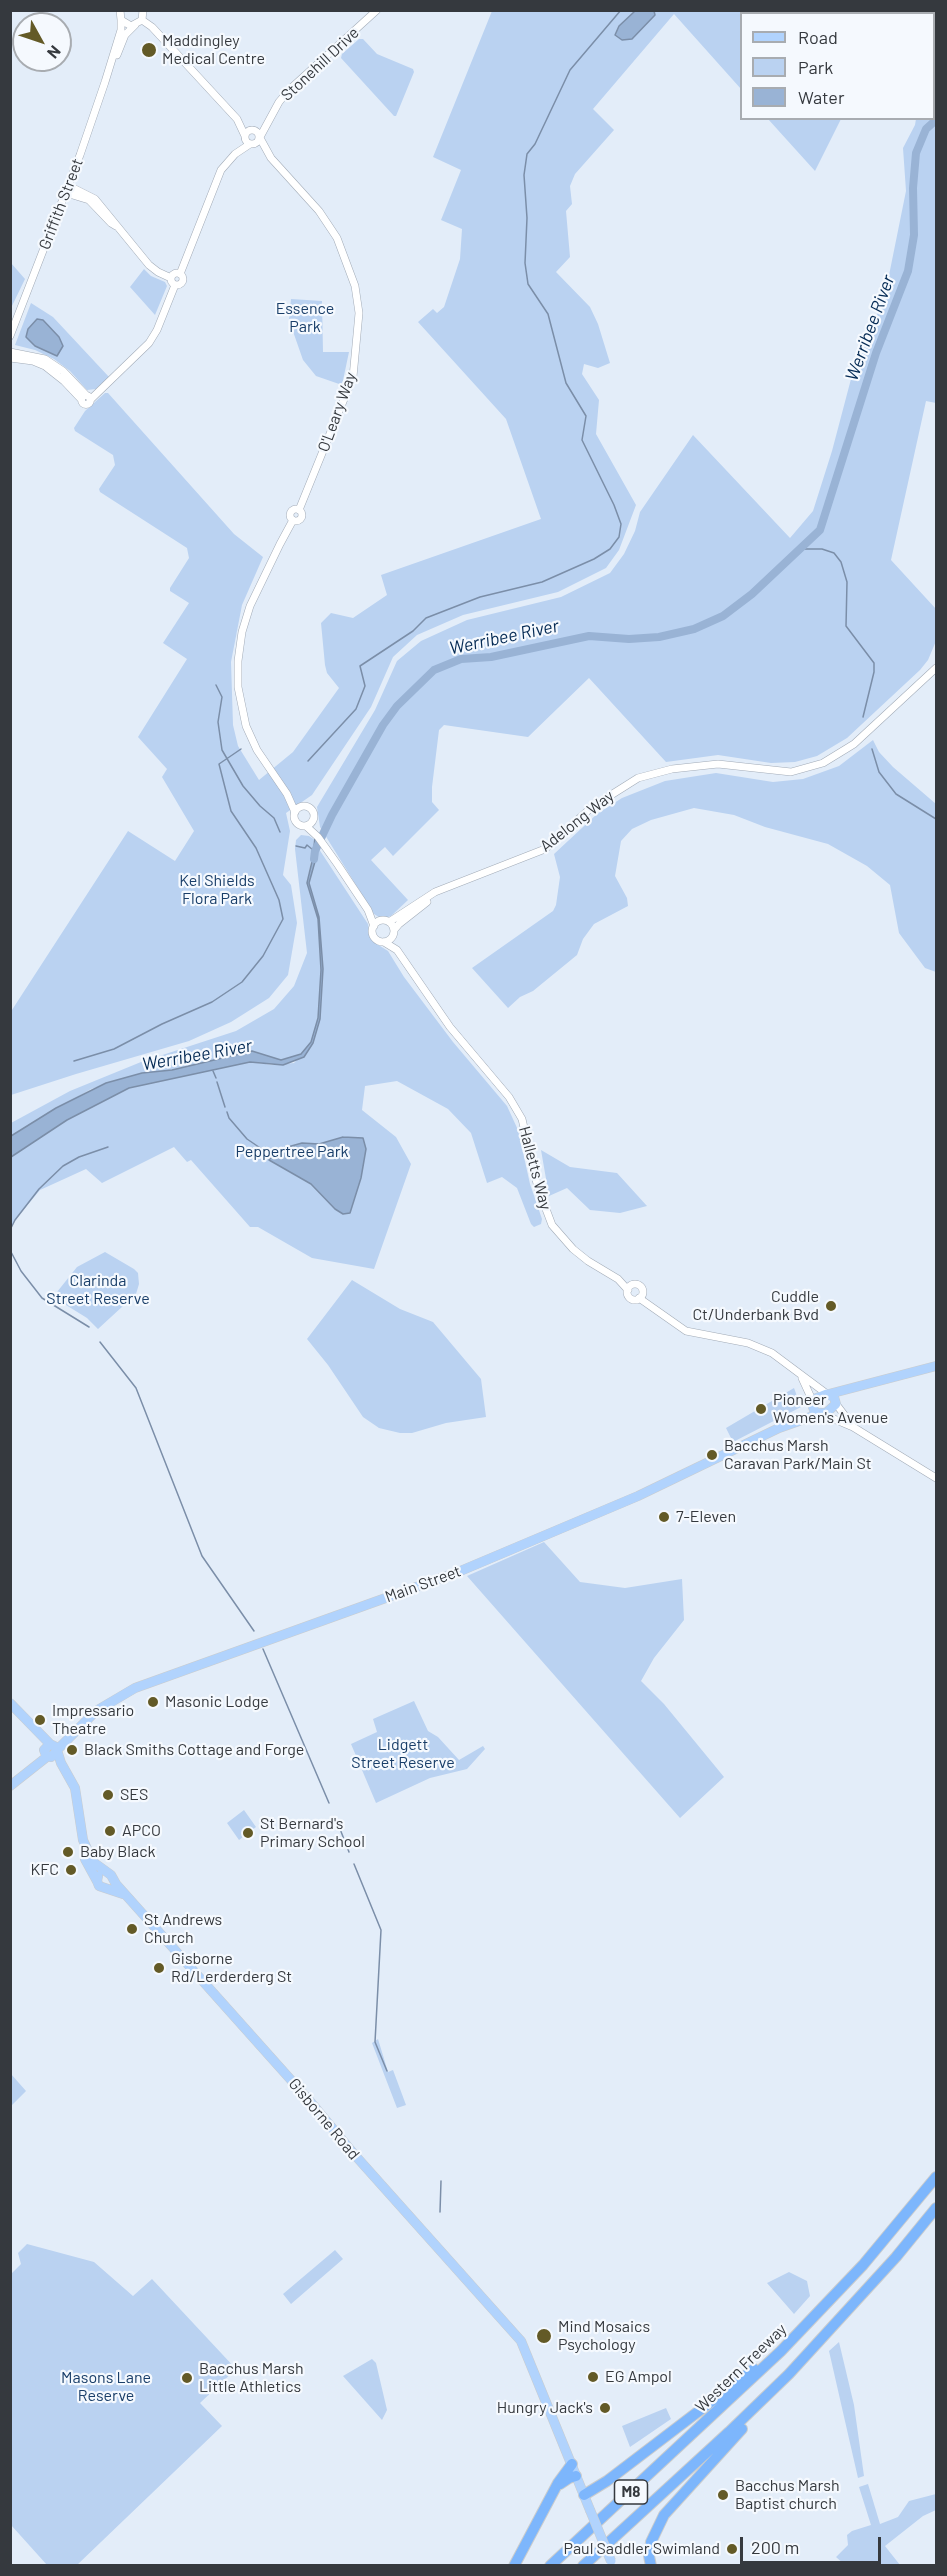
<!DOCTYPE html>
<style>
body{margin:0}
#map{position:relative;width:947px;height:2576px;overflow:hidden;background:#e3edf9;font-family:Barlow,sans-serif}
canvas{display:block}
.frame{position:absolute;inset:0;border:12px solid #35393e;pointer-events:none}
.legend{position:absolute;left:740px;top:12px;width:195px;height:108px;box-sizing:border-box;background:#f5f9fe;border:2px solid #a8acb1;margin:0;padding:8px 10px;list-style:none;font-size:18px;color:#35393e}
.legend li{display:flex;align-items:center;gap:12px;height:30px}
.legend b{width:30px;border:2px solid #a8acb1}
.north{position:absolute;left:12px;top:12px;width:60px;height:60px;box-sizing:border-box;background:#f5f9fe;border:2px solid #a8acb1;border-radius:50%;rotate:130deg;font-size:16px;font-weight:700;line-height:24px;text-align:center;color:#35393e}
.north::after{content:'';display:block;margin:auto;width:21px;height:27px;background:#635a27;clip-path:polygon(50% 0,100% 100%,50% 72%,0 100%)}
.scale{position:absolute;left:740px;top:2537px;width:141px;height:27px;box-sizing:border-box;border:3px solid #35393e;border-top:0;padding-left:8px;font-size:18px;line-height:21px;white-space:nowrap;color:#35393e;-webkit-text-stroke:4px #f5f9fe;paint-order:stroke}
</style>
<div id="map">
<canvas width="947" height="2576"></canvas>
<div class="frame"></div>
<ul class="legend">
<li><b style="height:8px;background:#b1d3fd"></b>Road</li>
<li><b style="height:16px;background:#bad2f1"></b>Park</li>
<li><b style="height:16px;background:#99b3d5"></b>Water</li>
</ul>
<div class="north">N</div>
<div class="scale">200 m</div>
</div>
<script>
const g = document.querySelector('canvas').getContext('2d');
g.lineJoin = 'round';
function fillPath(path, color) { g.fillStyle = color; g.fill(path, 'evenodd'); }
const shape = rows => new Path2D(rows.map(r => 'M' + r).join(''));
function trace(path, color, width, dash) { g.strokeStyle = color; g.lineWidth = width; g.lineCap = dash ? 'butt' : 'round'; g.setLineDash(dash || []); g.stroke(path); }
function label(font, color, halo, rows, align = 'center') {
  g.font = font + ' Barlow,sans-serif'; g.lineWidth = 4.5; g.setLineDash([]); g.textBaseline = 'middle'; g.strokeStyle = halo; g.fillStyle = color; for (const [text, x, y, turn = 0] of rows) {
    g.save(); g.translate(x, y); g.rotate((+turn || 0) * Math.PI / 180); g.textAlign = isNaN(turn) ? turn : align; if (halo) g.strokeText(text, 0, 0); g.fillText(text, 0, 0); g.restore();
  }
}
const green = shape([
 [812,10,895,10,895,11,893,14,804,13],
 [492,11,791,11,794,13,742,14,741,89,674,14,593,109,614,130,575,174,570,186,572,204,566,211,570,257,556,272,590,307,598,324,610,363,598,368,584,364,582,374,599,400,596,434,636,505,619,550,606,568,558,592,463,615,417,635,393,657,371,707,316,789,312,795,286,813,290,831,283,875,291,885,297,923,288,975,269,998,231,1022,189,1041,76,1074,11,1095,10,1013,128,831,175,861,194,831,162,777,167,769,138,737,187,659,163,643,189,603,170,591,170,588,189,558,187,548,100,492,99,489,115,465,113,455,75,431,74,428,85,411,105,393,108,393,234,534,263,557,242,605,231,662,233,725,238,746,259,780,293,752,339,688,327,673,325,665,321,623,331,613,353,618,387,595,381,575,541,519,506,419,418,322,433,309,437,313,444,307,460,259,462,229,441,220,461,170,433,157],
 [359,39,363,39,377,54,413,69,414,72,396,116,394,116,341,58,342,54],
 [936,57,936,403,926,401,891,560,936,609,936,641,928,660,920,670,847,738,817,756,795,762,771,763,718,755,666,762,589,678,528,737,444,725,439,730,432,787,432,802,439,810,393,856,385,847,371,860,408,900,391,916,382,919,374,914,320,827,317,807,375,710,397,661,421,641,467,620,561,597,610,573,624,554,635,531,640,512,693,435,790,538,813,511,832,451,851,379,885,295,906,191,903,148,915,125,916,119,934,118,934,61],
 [768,119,841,119,815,171],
 [11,263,25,279,11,308],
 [144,269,151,276,165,282,167,286,155,315,130,287],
 [291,299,322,301,323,352,349,352,342,385,316,376,303,360,289,320],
 [31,303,53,317,109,377,96,389,87,390,70,371,54,359,35,350,15,345],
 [873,740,879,752,893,767,936,804,936,972,925,968,899,933,890,885,867,866,828,844,765,827,734,815,694,808,651,820,632,829,621,841,615,876,627,898,628,906,594,924,583,939,577,955,533,991,520,997,508,1008,472,968,553,911,556,905,560,877,554,854,597,814,622,798,665,781,716,773,773,782,803,779,839,766],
 [301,835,309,836,315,840,307,883,318,919,321,970,318,1018,311,1042,301,1055,281,1060,251,1051,172,1070,142,1073,91,1089,11,1136,11,1123,70,1091,141,1062,236,1031,274,1009,294,986,307,953,295,849,296,840],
 [317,846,368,924,370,936,377,944,388,951,404,977,453,1042,507,1106,518,1130,530,1184,542,1219,541,1224,534,1227,531,1224,517,1188,502,1177,487,1183,471,1133,448,1109,397,1081,365,1086,362,1110,396,1137,411,1164,374,1269,312,1258,258,1227,250,1227,191,1160,187,1162,174,1147,102,1183,86,1169,40,1190,15,1220,11,1229,11,1157,67,1120,129,1088,250,1062,273,1065,294,1063,313,1043,320,1019,323,969,319,917,309,883],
 [541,1150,570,1167,617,1173,647,1206,620,1213,590,1210,567,1188,549,1196],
 [105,1252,134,1269,138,1273,139,1284,136,1294,98,1329,87,1318,53,1297,77,1267],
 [352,1280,400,1309,433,1322,481,1379,486,1417,446,1423,412,1433,400,1433,379,1428,363,1417,328,1365,307,1339],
 [794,1388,801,1407,733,1442,726,1428],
 [544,1542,580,1582,625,1588,682,1579,684,1620,654,1658,641,1681,664,1704,724,1777,680,1818,467,1576],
 [414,1701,428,1731,438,1737,459,1760,483,1746,485,1749,467,1769,430,1778,376,1803,351,1744,377,1732,373,1719],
 [244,1810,256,1827,239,1840,227,1823],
 [378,2039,388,2072,393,2070,406,2105,397,2108,372,2043],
 [11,2074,26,2091,11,2106],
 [27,2244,94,2262,133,2296,152,2279,236,2369,200,2403,222,2426,77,2565,47,2565,11,2525,11,2274,21,2264,18,2253],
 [335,2250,343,2259,291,2304,283,2294],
 [789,2272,807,2281,810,2296,794,2314,767,2283],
 [839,2342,854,2405,864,2476,858,2478,829,2351],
 [372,2359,376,2363,387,2410,382,2420,343,2376],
 [666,2408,671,2419,630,2447,622,2426],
 [868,2484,880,2524,898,2517,909,2501,936,2494,936,2510,923,2516,885,2546,900,2565,845,2565,836,2557,848,2545,847,2535,852,2531,871,2525,859,2487]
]);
const water = shape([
 [635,11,654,11,655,15,632,39,622,40,615,35,619,26,635,11],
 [37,319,43,320,59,337,63,346,57,356,35,346,26,337,28,329,37,319],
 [315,837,317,838,316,858,309,883,319,917,323,969,320,1019,313,1043,304,1057,283,1065,250,1062,129,1088,67,1120,11,1157,11,1136,56,1108,106,1083,142,1073,172,1070,252,1051,281,1060,301,1054,311,1042,318,1018,321,970,318,919,307,883,313,857,315,837],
 [343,1137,363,1138,366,1149,361,1178,350,1213,343,1214,335,1209,311,1184,269,1160,277,1150,302,1143,319,1144,343,1137]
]);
const stream = shape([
 [751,10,754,14],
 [820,14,828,10],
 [802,549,822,549,834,553,841,562,847,582,846,626,874,663,874,672,863,717],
 [216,685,222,697,218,722,222,750,243,786,260,806,274,818,280,832],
 [872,749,879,772,896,794,936,819],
 [308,761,356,709,365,686,360,666,413,631,426,618,480,597,542,582,594,559,610,549,619,537,621,524,614,505,582,440,586,416,566,383,548,314,528,284,525,263,527,218,524,175,527,154,535,144,570,70,621,10],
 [296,846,305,848,307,845,313,850],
 [74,1061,114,1049,162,1024,212,1002,242,982,263,956,283,919,279,900,256,848,231,811,219,764,241,749],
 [213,1071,216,1078],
 [217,1082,225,1107],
 [227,1112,229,1118,247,1139,272,1156],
 [10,1230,15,1220,39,1189,63,1166,79,1157,108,1147],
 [10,1250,21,1271,42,1298,89,1327],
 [100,1342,136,1388,202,1556,254,1631],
 [263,1649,329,1803],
 [340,1829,349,1852],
 [354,1864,381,1930,375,2042,387,2071],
 [440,2212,441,2181]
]);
const river = shape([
 [314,859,315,851,332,815,383,725,397,706,434,670,461,659,491,657,589,636,629,639,659,637,694,629,723,616,752,594,820,530,876,353,908,271,914,235,913,188,916,153,926,129,936,120]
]);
const minor = shape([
 [120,10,121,20,131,26,142,20,143,10],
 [142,20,152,27,237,119,245,136],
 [117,55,125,35,135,25],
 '245 137a7 7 0 1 1 14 0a7 7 0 1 1-14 0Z',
 [260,137,279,102,289,90,377,10],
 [260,138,271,158,319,211,337,238,355,286,359,313,353,377,299,510],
 [69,186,95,199,149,265,158,272,171,278],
 [66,193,89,200,111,223,116,226],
 '171 279a6 6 0 1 1 12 0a6 6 0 1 1-12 0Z',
 [180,274,221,170,235,154,250,144],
 [10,336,80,155,105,82,121,30,121,20],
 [10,352,45,359,63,371,86,395],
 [10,358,33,361,45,366,64,381,81,399],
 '81.5 400a4.5 4.5 0 1 1 9 0a4.5 4.5 0 1 1-9 0Z',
 [90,400,149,343,157,330,175,285],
 '290 515a6 6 0 1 1 12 0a6 6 0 1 1-12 0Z',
 [293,520,280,544,250,606,242,632,238,661,238,687,246,726,257,750,287,794,295,812],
 '294 816a10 10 0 1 1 20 0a10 10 0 1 1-20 0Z',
 [306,826,318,837,338,865,368,910,374,926],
 '372 931a11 11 0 1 1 22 0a11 11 0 1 1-22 0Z',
 [389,922,435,892,545,849,592,807,638,778,672,769,718,764,791,772,823,763,854,744,936,668],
 [394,930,399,924,427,902],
 [384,942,397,950,450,1027,509,1097,522,1119,538,1188,552,1225,573,1249,588,1261,618,1279,628,1290],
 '627 1292a8 8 0 1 1 16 0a8 8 0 1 1-16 0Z',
 [639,1298,686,1331,748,1343,772,1353,827,1394],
 [802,1378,813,1402],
 [836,1404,852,1425],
 [822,1414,853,1427,936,1478]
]);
const major = shape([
 [827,1394,834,1397,836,1404,826,1413,815,1413,812,1404,817,1398,827,1394],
 [829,1394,936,1366],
 [10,1703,50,1744],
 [57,1750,96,1711,135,1688,458,1572,638,1496,779,1428,819,1414],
 [57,1751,51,1757,46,1755,44,1750,50,1744,56,1747,61,1763,75,1788,83,1840,93,1862,111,1875,116,1884,308,2099,353,2153,521,2341,590,2510],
 [10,1786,48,1756],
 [85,1859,97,1881],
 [98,1876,97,1881,99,1886,123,1894]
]);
const highway = shape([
 [560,2484,569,2478,576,2476],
 [584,2495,607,2481,754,2369],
 [514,2566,558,2483,572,2464],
 [550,2566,781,2351,863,2265,936,2177],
 [583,2566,729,2432,789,2374,896,2257,936,2208],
 [651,2566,649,2556,651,2542,664,2515,742,2429]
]);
const majorBridge = shape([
 [590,2510,611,2561]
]);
const markers = [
 [149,50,8,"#635a27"],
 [831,1306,6,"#635a27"],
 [761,1409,6,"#635a27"],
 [712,1455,6,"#635a27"],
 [664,1517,6,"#635a27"],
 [153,1702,6,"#635a27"],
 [40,1720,6,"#635a27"],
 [72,1750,6,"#635a27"],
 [108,1795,6,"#635a27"],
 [110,1831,6,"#635a27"],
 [248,1833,6,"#635a27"],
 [68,1852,6,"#635a27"],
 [71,1870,6,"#635a27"],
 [132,1929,6,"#635a27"],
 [159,1968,6,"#635a27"],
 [544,2336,8,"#635a27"],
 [593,2377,6,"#635a27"],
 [187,2378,6,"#635a27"],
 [605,2408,6,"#635a27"],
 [723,2495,6,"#635a27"],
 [732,2549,6,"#635a27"]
];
const shields = [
 [631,2492,33]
];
const shieldNames = [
 ["M8",631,2492]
];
const poiNames = [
 ["Maddingley",162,41],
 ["Medical Centre",162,59],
 ["Cuddle",819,1297,"right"],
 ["Ct/Underbank Bvd",819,1315,"right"],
 ["Pioneer",773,1400],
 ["Women's Avenue",773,1418],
 ["Bacchus Marsh",724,1446],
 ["Caravan Park/Main St",724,1464],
 ["7-Eleven",676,1517],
 ["Masonic Lodge",165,1702],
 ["Impressario",52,1711],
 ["Theatre",52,1729],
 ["Black Smiths Cottage and Forge",84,1750],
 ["SES",120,1795],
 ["St Bernard's",260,1824],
 ["Primary School",260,1842],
 ["APCO",122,1831],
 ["Baby Black",80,1852],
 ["KFC",59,1870,"right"],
 ["St Andrews",144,1920],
 ["Church",144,1938],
 ["Gisborne",171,1959],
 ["Rd/Lerderderg St",171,1977],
 ["Mind Mosaics",558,2327],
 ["Psychology",558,2345],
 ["Bacchus Marsh",199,2369],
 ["Little Athletics",199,2387],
 ["EG Ampol",605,2377],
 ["Hungry Jack's",593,2408,"right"],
 ["Bacchus Marsh",735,2486],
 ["Baptist church",735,2504],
 ["Paul Saddler Swimland",720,2549,"right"]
];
const streetNames = [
 ["Stonehill Drive",320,64,-43],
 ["Griffith Street",61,204,-69],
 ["O'Leary Way",337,412,-70],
 ["Adelong Way",577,821,-38],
 ["Halletts Way",535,1168,75],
 ["Main Street",423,1584,-20],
 ["Gisborne Road",324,2119,50],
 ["Western Freeway",741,2368,-44]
];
const parkNames = [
 ["Essence",305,309],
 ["Park",305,327],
 ["Kel Shields",217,881],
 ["Flora Park",217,899],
 ["Peppertree Park",292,1152],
 ["Clarinda",98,1281],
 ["Street Reserve",98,1299],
 ["Lidgett",403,1745],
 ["Street Reserve",403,1763],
 ["Masons Lane",106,2378],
 ["Reserve",106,2396]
];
const waterNames = [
 ["Werribee River",870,328,-70],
 ["Werribee River",504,637,-12],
 ["Werribee River",197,1055,-10]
];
fillPath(green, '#bad2f1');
fillPath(water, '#99b3d5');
trace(water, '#7b8ea8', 1.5);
trace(stream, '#7b8ea8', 1.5);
trace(river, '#99b3d5', 8);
trace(minor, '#a2abb7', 8);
trace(major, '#cacccd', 10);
trace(highway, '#cacccd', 12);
trace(minor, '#fff', 7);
trace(major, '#b1d3fd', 9);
trace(highway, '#7db6fc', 10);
trace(majorBridge, '#cacccd', 10, []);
trace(majorBridge, '#b1d3fd', 9);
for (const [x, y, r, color] of markers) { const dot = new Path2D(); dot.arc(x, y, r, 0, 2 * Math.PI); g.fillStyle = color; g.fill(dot); trace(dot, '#f5f9fe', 2); }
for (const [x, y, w] of shields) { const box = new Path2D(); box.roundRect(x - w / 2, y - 12, w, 24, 4.5); g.fillStyle = '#f5f9fe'; g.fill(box); trace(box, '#35393e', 1.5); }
label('bold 15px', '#35393e', null, shieldNames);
label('16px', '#35393e', '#f5f9fe', poiNames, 'left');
label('16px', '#35393e', '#f5f9fe', streetNames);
label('16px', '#193e69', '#f5f9fe', parkNames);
label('italic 18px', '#042a54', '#f5f9fe', waterNames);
</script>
